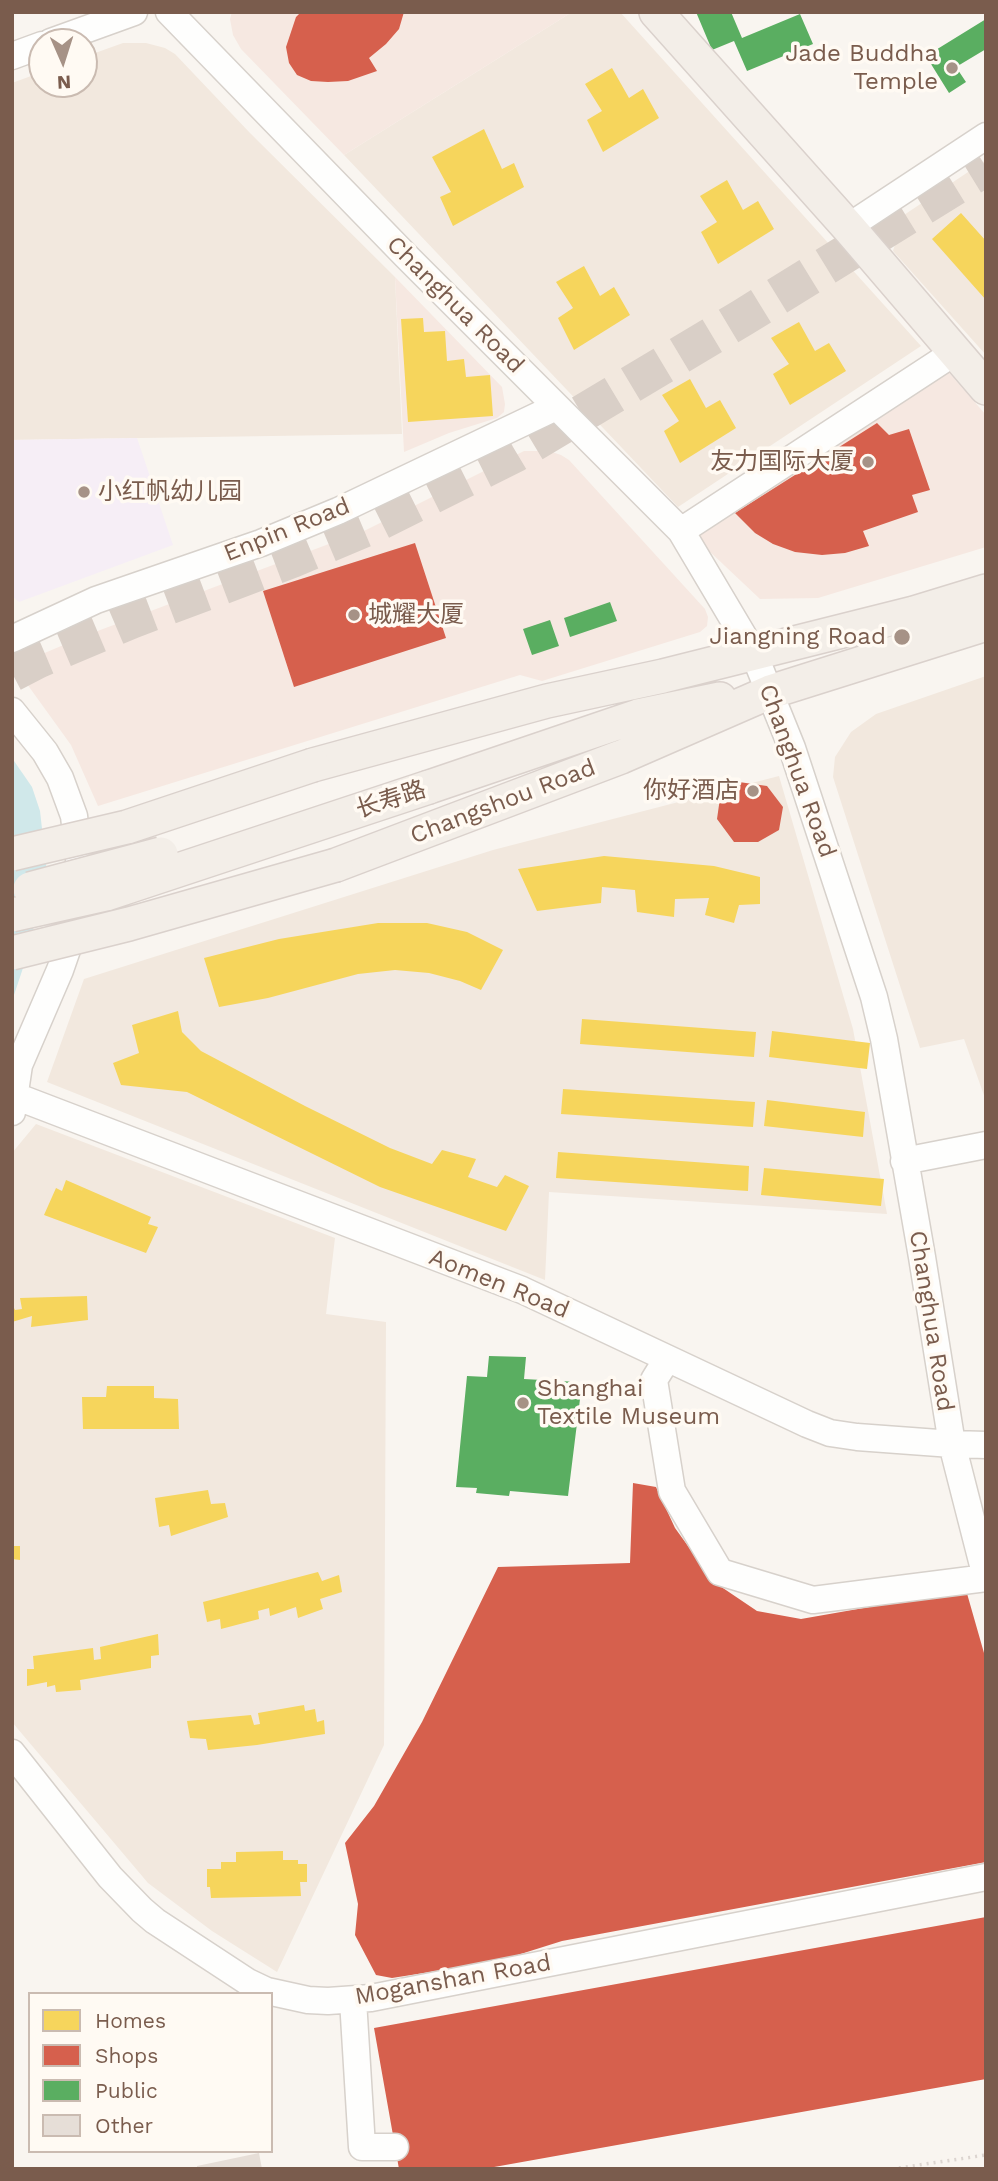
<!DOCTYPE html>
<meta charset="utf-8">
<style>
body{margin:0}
#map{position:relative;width:998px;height:2181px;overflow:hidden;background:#f9f5f0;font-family:"Work Sans",sans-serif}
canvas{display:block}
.frame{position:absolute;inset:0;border:14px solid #7a5c4d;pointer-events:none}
.legend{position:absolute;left:28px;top:1992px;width:245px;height:161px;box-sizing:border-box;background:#fffaf3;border:2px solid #cabbb1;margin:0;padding:9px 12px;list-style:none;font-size:21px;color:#7a5c4d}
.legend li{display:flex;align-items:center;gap:14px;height:35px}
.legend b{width:35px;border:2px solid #cabbb1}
.north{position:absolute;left:28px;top:28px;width:70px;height:70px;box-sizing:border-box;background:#fffaf3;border:2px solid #cabbb1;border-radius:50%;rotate:177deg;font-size:19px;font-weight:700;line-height:28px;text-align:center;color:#7a5c4d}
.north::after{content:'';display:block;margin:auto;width:24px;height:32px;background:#a69286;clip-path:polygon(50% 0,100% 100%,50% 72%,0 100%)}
</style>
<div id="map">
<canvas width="998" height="2181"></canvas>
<div class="frame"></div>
<ul class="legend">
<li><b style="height:19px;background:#f6d55c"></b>Homes</li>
<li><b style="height:19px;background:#d6604d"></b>Shops</li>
<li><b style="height:19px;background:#5aae61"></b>Public</li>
<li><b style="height:19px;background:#e6ded7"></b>Other</li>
</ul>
<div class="north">N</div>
</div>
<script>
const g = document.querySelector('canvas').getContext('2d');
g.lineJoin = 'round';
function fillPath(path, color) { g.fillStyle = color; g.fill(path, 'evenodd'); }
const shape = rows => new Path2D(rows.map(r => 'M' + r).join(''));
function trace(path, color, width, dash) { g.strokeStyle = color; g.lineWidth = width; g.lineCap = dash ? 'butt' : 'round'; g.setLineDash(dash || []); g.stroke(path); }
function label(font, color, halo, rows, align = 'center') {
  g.font = font + ' "Work Sans","Noto Sans SC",sans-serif'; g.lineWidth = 7; g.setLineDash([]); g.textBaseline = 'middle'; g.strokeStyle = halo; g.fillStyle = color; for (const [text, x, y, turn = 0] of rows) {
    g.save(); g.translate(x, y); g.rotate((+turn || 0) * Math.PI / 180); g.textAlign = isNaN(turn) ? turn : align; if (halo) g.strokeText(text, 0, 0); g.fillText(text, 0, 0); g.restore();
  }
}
const residential = shape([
 [572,12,620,12,921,346,678,507,344,155],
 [123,43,146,43,165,48,175,54,250,133,395,277,402,434,12,440,12,83,42,72,42,84,84,84,84,57],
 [986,160,986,355,893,251,904,215],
 [986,676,986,1101,964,1039,920,1048,833,777,835,757,851,732,876,714],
 [779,776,853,1029,887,1214,549,1192,545,1280,47,1082,84,979,493,850],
 [36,1124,335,1238,326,1314,386,1322,384,1745,277,1972,212,1931,148,1883,12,1722,12,1153]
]);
const commercial = shape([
 [232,12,572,12,344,155,241,49,233,35,230,19],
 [395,277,502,387,505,404,504,412,497,418,449,433,404,452],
 [944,367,986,415,986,547,818,598,760,599,690,533],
 [524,451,549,451,561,455,569,460,705,609,708,617,707,626,700,632,542,681,520,675,98,806,71,745,14,666,87,635,366,530]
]);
const education = shape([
 [137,438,173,545,19,602,12,596,12,440]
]);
const water = shape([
 [12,758,32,787,40,811,47,873,25,962,12,1001]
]);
const homes = shape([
 [612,68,629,98,643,89,659,118,603,152,587,120,602,111,585,84],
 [484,129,502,169,514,163,524,187,453,226,440,197,451,192,432,157],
 [727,180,743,210,758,201,774,229,718,264,701,232,717,222,700,196],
 [961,213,986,241,986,300,932,239],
 [584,266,600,296,614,287,630,315,574,350,558,318,573,308,556,282],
 [423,318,424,332,445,331,447,361,464,359,466,377,490,375,493,416,408,422,401,319],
 [799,322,815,351,829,343,846,371,790,405,773,374,789,364,771,338],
 [690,379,706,408,720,400,736,428,680,463,664,431,679,421,662,395],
 [604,856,714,866,760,877,760,904,739,905,734,923,705,915,709,898,675,899,674,917,637,912,635,890,602,887,601,903,537,911,518,869],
 [378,923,427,923,467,932,503,950,481,990,460,981,429,973,395,970,358,974,268,998,219,1007,204,958,279,939],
 [178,1011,182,1032,201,1051,305,1106,390,1148,432,1164,442,1150,476,1159,468,1177,497,1187,505,1175,529,1186,506,1231,380,1187,187,1092,121,1085,113,1063,139,1053,132,1025],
 [582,1019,756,1032,754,1057,580,1044],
 [772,1031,870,1043,867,1069,769,1057],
 [563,1089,755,1102,753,1127,561,1114],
 [767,1100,865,1112,863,1137,764,1126],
 [558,1152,749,1166,748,1191,556,1178],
 [764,1168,884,1179,881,1206,761,1195],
 [66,1180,151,1217,148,1224,158,1227,146,1253,44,1215,56,1188,62,1191],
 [87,1296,88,1320,31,1327,32,1316,12,1322,12,1304,15,1310,22,1309,20,1298],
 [107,1386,154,1386,154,1398,178,1399,179,1429,83,1429,82,1397,106,1397],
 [208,1490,211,1504,225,1503,228,1517,171,1536,169,1525,159,1527,155,1498],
 [12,1546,20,1546,20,1560,12,1559],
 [318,1572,322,1581,339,1575,342,1592,320,1599,323,1609,298,1618,296,1607,270,1616,269,1608,258,1611,259,1619,221,1629,220,1619,207,1622,203,1602],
 [158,1634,159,1655,151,1656,151,1668,80,1680,81,1690,56,1692,55,1685,47,1687,47,1682,27,1686,27,1669,34,1669,33,1656,93,1648,94,1660,101,1659,100,1647],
 [304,1705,305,1711,315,1709,317,1722,324,1720,325,1734,257,1745,208,1750,206,1739,190,1738,187,1721,251,1715,254,1725,260,1724,258,1713],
 [283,1851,283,1860,298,1860,298,1864,307,1864,307,1882,300,1882,301,1896,211,1898,210,1887,207,1887,207,1869,221,1869,221,1862,236,1862,236,1852]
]);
const shops = shape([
 [301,12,404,12,399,29,386,44,369,58,377,71,348,81,328,82,311,81,297,75,289,63,286,47,296,17],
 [877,423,889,435,909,429,930,490,912,495,918,512,863,531,869,546,845,553,822,555,795,552,773,544,755,533,735,513],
 [415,543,446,638,294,687,263,591],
 [739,782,767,786,783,807,779,830,758,842,734,842,717,819,720,798],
 [633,1483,656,1487,675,1528,714,1582,757,1611,801,1619,966,1590,986,1660,986,1862,562,1941,508,1958,462,1967,392,1978,376,1975,355,1935,358,1904,345,1843,374,1806,422,1722,498,1567,630,1563],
 [986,1917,986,2079,483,2169,399,2169,374,2028]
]);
const public = shape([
 [696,12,731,12,742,38,800,14,813,44,747,71,734,41,712,50],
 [986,19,986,49,956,67,966,82,949,93,926,56],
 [610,602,617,621,570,637,564,618],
 [550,620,559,646,532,655,523,629],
 [489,1356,526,1357,524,1379,578,1382,581,1391,568,1496,510,1491,509,1496,476,1493,477,1488,456,1487,467,1376,487,1377]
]);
const building = shape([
 [259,2153,262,2169,197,2169,197,2166]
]);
const highwayTunnel = shape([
 [12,673,39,659,131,620,292,559,370,526,516,453,742,318,986,167]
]);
const path = shape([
 [892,2169,986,2155]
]);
const minor = shape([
 [169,12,406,256,681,531,754,654,792,748,874,997,884,1039,922,1257,952,1444,986,1577],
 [51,42,134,12],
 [12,56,42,45],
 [848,227,986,136],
 [681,531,955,352],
 [12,639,96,600,261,543,338,511,556,407],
 [12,711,45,752,60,778,74,816,79,859,78,894,69,944,60,970,19,1065,12,1112],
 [15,1096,522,1290,807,1424,830,1433,857,1437,952,1444,986,1445],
 [904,1161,986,1145],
 [667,1359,654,1380,672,1491,720,1572,813,1600,986,1578],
 [12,1753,110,1877,142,1910,155,1921,248,1982,267,1991,308,2000,328,2001,371,1998,986,1877],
 [353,2000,362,2147,395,2147]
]);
const major = shape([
 [656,12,848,227,986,388],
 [313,765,547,701,663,676,914,613,986,591],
 [429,787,638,716,720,699],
 [336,865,621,757,770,692,986,624]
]);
const majorBridge = shape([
 [12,854,127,827,313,765],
 [30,889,161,854],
 [12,915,106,894,429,787],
 [12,953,129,924,336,865]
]);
const markers = [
 [952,68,7,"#a69286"],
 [868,462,7,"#a69286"],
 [84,492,7,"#a69286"],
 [354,615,7,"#a69286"],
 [902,637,9,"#a69286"],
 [753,791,7,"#a69286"],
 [523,1403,7,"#a69286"]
];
const poiNames = [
 ["Jade Buddha",938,54],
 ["Temple",938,82],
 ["友力国际大厦",854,462],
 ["小红帆幼儿园",98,492,"left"],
 ["城耀大厦",368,615,"left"],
 ["Jiangning Road",886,637],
 ["你好酒店",739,791],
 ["Shanghai",537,1389,"left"],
 ["Textile Museum",537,1417,"left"]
];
const streetNames = [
 ["Changhua Road",455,305,45],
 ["Enpin Road",287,530,-22],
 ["Changhua Road",797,771,70],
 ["长寿路",391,800,-18],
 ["Changshou Road",503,802,-21],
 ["Aomen Road",499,1284,22],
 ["Changhua Road",931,1321,81],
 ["Moganshan Road",453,1980,-10]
];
fillPath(residential, '#f2e8de');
fillPath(commercial, '#f6e8e1');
fillPath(education, '#f6eef6');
fillPath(water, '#d0e8ea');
fillPath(homes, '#f6d55c');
fillPath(shops, '#d6604d');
fillPath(public, '#5aae61');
fillPath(building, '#e6ded7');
trace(highwayTunnel, '#d9cfc7', 38, [38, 19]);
trace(minor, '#d7d1cb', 29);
trace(major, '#dad1cc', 36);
trace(path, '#dcd5d0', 3.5, [2, 5]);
trace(minor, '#fefefd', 26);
trace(major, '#f3eee8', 33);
trace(majorBridge, '#dad1cc', 36, []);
trace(majorBridge, '#f3eee8', 33);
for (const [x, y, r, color] of markers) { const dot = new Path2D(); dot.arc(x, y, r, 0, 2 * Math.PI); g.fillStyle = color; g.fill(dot); trace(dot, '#fffaf3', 2.5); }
label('24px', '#7a5c4d', '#fffaf3', poiNames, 'right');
label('24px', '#7a5c4d', '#fffaf3', streetNames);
</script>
